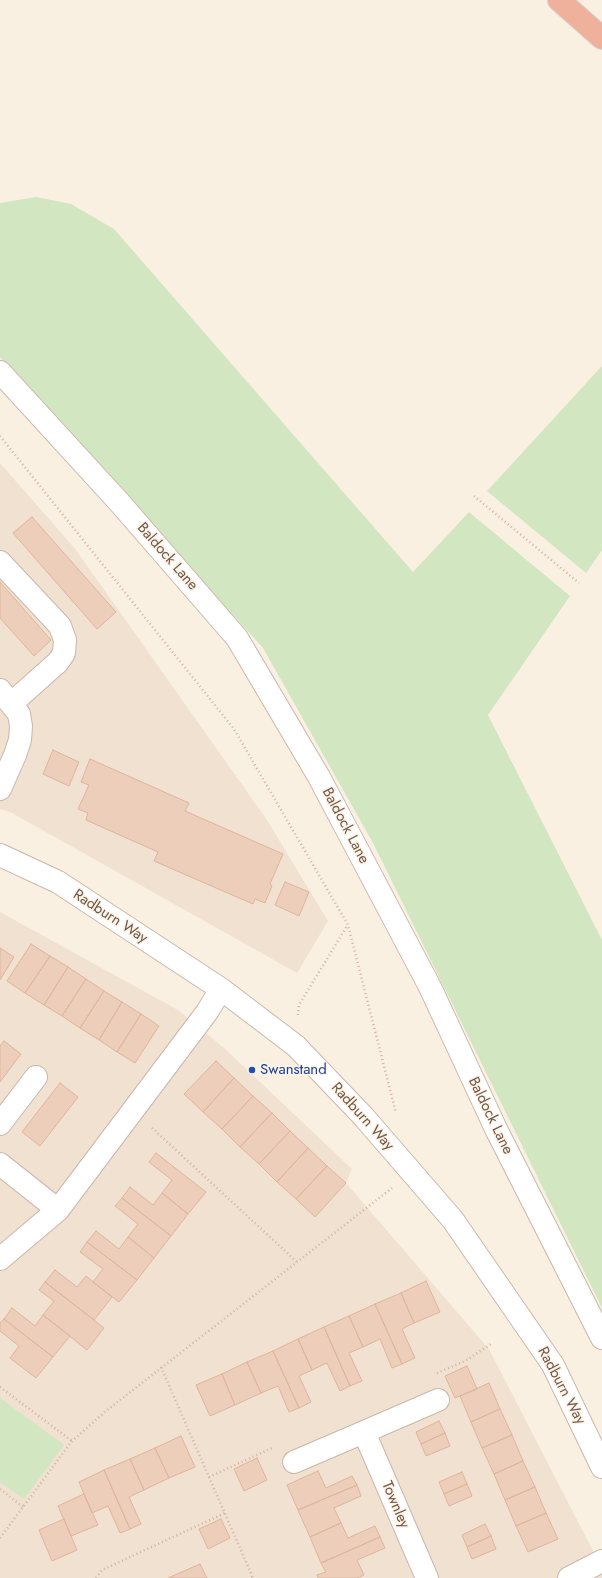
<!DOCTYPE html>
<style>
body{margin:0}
canvas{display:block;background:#faf0e1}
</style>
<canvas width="602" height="1578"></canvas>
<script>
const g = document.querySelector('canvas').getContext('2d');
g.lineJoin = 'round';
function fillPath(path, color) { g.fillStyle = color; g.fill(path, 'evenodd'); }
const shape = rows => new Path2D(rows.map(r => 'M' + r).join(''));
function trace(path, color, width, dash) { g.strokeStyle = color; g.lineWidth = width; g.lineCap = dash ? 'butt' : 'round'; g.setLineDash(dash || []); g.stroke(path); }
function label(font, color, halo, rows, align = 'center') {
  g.font = font + ' Jost,sans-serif'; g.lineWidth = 3; g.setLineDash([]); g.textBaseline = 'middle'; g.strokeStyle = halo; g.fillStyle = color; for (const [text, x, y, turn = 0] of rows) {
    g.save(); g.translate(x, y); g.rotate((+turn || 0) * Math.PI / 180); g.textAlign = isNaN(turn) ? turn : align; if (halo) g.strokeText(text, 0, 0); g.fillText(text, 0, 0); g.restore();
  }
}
const residential = shape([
 [0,463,76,550,267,820,328,921,297,973,12,813,0,809],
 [0,912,178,1010,223,1047,352,1169,346,1183,489,1349,592,1549,602,1570,602,1578,0,1578]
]);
const green = shape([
 [36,197,71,204,114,229,413,572,469,512,570,596,488,715,602,940,602,1308,373,843,263,648,0,357,0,203],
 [602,366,602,550,586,573,487,491],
 [0,1398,64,1445,24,1499,0,1482]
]);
const building = shape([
 [32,517,116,612,97,629,13,533,32,517],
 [0,582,51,640,34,656,0,618,0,582],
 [53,750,79,762,69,786,43,774,53,750],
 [90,759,189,803,185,811,283,854,270,884,272,886,265,903,255,899,253,904,154,861,158,852,86,820,88,813,78,809,89,785,81,782,90,759],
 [285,882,309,892,299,916,275,905,285,882],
 [31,944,50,956,25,993,7,981,31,944],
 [0,948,14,957,0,980,0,948],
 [50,956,68,967,44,1005,25,993,50,956],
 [68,967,86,979,62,1016,44,1005,68,967],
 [86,979,104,991,80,1028,62,1016,86,979],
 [104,991,122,1002,99,1040,80,1028,104,991],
 [122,1002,141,1014,117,1052,99,1040,122,1002],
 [141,1014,159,1026,135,1063,117,1052,141,1014],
 [4,1041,21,1054,0,1082,0,1046,4,1041],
 [216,1061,234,1078,203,1112,184,1094,216,1061],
 [234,1078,253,1096,222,1129,203,1112,234,1078],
 [60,1083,78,1097,40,1146,22,1132,60,1083],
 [253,1096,272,1113,240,1147,222,1129,253,1096],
 [272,1113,290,1131,259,1164,240,1147,272,1113],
 [290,1131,308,1148,277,1182,259,1164,290,1131],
 [308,1148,327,1166,296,1199,277,1182,308,1148],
 [156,1153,206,1192,188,1214,162,1193,172,1180,149,1162,156,1153],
 [327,1166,346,1183,315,1217,296,1199,327,1166],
 [130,1187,153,1205,162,1193,188,1214,171,1236,122,1198,130,1187],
 [122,1198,171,1236,154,1258,128,1237,138,1224,115,1206,122,1198],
 [96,1231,119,1249,128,1237,154,1258,137,1280,87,1242,96,1231],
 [87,1242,137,1280,119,1302,93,1282,103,1269,80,1252,87,1242],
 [55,1270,77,1287,86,1276,112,1297,94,1320,45,1282,55,1270],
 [426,1281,440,1312,414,1323,401,1293,426,1281],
 [45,1282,104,1328,87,1350,43,1315,54,1301,39,1290,45,1282],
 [401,1293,414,1323,402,1329,415,1358,402,1364,375,1304,401,1293],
 [375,1304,402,1364,392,1368,380,1339,363,1347,349,1316,375,1304],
 [12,1308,35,1326,43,1315,70,1336,53,1357,4,1319,12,1308],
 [349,1316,363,1347,349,1353,362,1381,350,1386,324,1327,349,1316],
 [4,1319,53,1357,36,1378,10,1358,19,1346,0,1331,0,1323,4,1319],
 [324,1327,350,1386,340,1391,327,1363,312,1370,298,1339,324,1327],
 [298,1339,312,1370,299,1376,311,1402,299,1408,273,1351,298,1339],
 [273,1351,299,1408,289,1412,278,1386,261,1393,247,1362,273,1351],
 [247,1362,261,1393,235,1405,222,1374,247,1362],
 [467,1366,477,1389,455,1398,445,1376,467,1366],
 [222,1374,235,1405,210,1416,196,1385,222,1374],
 [489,1383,500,1409,471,1422,460,1396,489,1383],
 [500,1409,512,1435,482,1448,471,1422,500,1409],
 [439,1421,445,1433,421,1444,416,1432,439,1421],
 [445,1433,450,1446,426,1456,421,1444,445,1433],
 [512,1435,523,1461,494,1474,482,1448,512,1435],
 [181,1436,195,1467,169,1478,155,1448,181,1436],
 [155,1448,169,1478,144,1490,130,1459,155,1448],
 [257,1458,267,1480,244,1491,234,1469,257,1458],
 [130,1459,144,1490,129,1497,141,1524,130,1529,104,1470,130,1459],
 [523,1461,535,1487,505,1500,494,1474,523,1461],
 [104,1470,130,1529,120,1533,108,1506,92,1513,79,1482,104,1470],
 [318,1471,326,1488,352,1476,357,1485,298,1510,287,1485,318,1471],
 [462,1472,467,1484,444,1494,439,1482,462,1472],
 [467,1484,472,1496,449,1506,444,1494,467,1484],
 [357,1485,361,1496,334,1508,341,1523,310,1537,298,1510,357,1485],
 [535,1487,546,1513,516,1526,505,1500,535,1487],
 [84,1494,98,1525,71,1536,58,1506,84,1494],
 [546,1513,558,1539,528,1552,516,1526,546,1513],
 [64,1519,77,1550,52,1561,39,1530,64,1519],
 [221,1519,230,1538,208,1549,199,1529,221,1519],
 [341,1523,348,1538,375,1526,380,1537,321,1563,310,1537,341,1523],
 [485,1524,491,1536,467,1547,462,1535,485,1524],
 [491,1536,496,1549,472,1559,467,1547,491,1536],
 [380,1537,385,1548,357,1560,364,1575,357,1578,318,1578,317,1575,326,1572,321,1563,380,1537],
 [200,1564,207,1578,168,1578,200,1564]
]);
const path = shape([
 [0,436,234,729,348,925,396,1113],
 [474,496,579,583],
 [298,1015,299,1005,347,926],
 [152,1128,297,1262],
 [161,1367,253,1578],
 [437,1373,465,1361,491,1344],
 [0,1387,72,1441],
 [209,1477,272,1448],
 [0,1489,23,1507],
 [0,1538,72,1441,106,1411,392,1188],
 [96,1578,102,1570,225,1513]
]);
const minor = shape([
 [0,372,119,502,237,638,319,777,430,987,496,1129,602,1338],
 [0,562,60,626,65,640,64,653,58,662,12,703],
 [0,690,19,714,21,726,20,740,15,755,0,789],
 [0,855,58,882,221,989,296,1046,363,1116,453,1220,553,1365,602,1467],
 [0,1124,36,1077],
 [0,1164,58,1210],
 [0,1259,58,1210,207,1012,221,989],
 [364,1432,438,1400],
 [294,1462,364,1432,427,1578],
 [569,1578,602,1561]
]);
const highway = shape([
 [559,0,602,38]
]);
const markers = [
 [252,1070,4,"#1a4fb4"]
];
const streetNames = [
 ["Baldock Lane",167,557,49],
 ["Baldock Lane",345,826,62],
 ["Radburn Way",110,917,33],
 ["Baldock Lane",490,1116,64],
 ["Radburn Way",362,1117,48],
 ["Radburn Way",561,1386,62],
 ["Townley",395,1505,67]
];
const transitNames = [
 ["Swanstand",260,1070]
];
fillPath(residential, '#f1e1d0');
fillPath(green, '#d1e6c1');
fillPath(building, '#edcebb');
trace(building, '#deb59d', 1);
trace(minor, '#c9b7a9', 24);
trace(highway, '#d7d0cc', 24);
trace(path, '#d1b19f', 2.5, [1, 3]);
trace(minor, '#fff', 22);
trace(highway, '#f0b19c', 22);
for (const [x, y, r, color] of markers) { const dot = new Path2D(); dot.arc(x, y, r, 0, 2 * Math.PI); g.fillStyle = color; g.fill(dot); trace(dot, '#fdf4e7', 1.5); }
label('15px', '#6f574a', '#fdf4e7', streetNames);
label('15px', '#164399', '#fdf4e7', transitNames, 'left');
</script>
